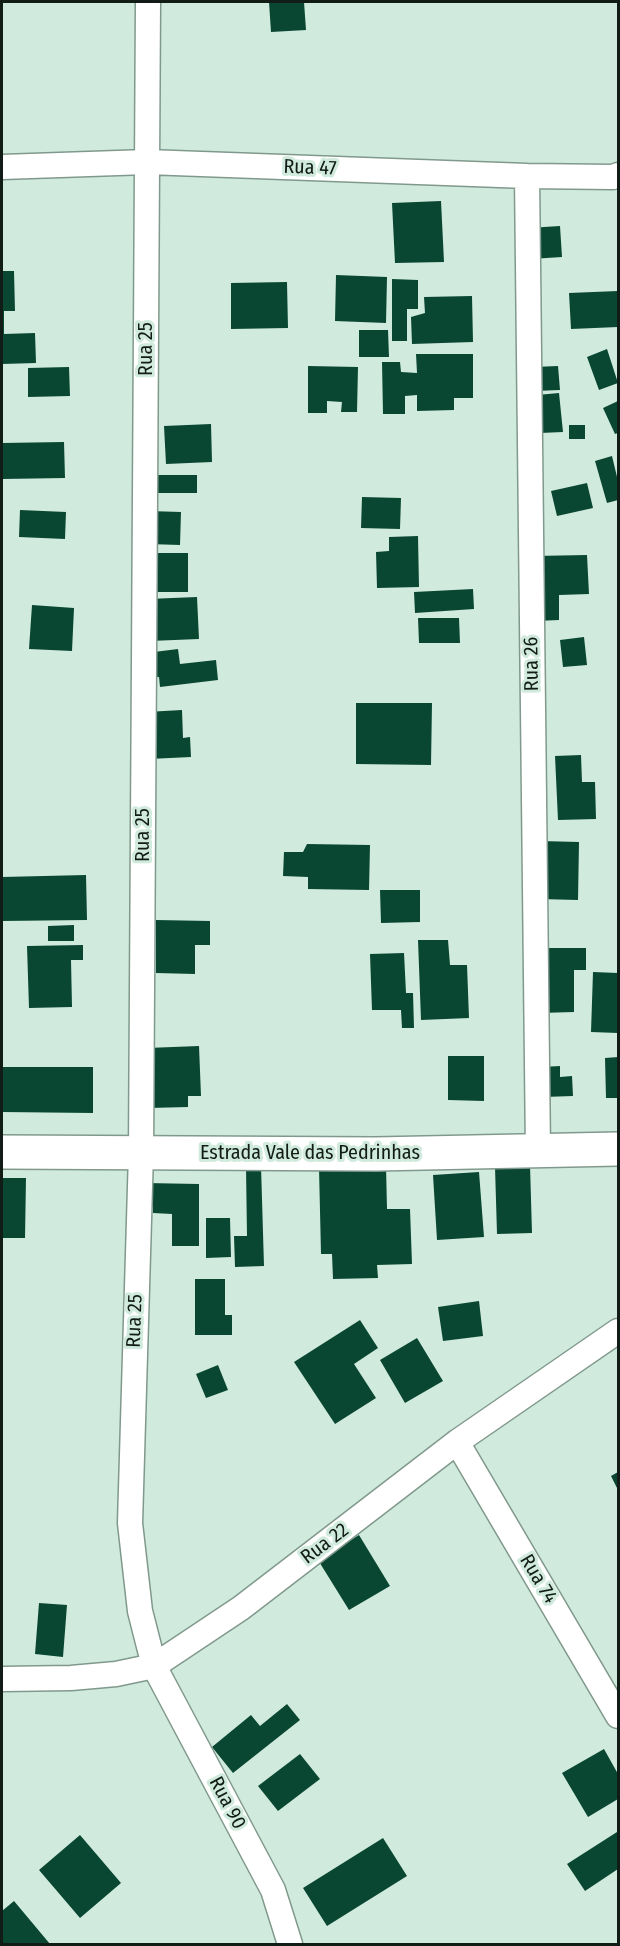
<!DOCTYPE html>
<style>
body{margin:0}
#map{position:relative;width:620px;height:1946px;overflow:hidden;background:#d0eadd;font-family:"Fira Sans Condensed",sans-serif}
canvas{display:block}
.frame{position:absolute;inset:0;border:3px solid #121c17;pointer-events:none}
</style>
<div id="map">
<canvas width="620" height="1946"></canvas>
<div class="frame"></div>
</div>
<script>
const g = document.querySelector('canvas').getContext('2d');
g.lineJoin = 'round';
function fillPath(path, color) { g.fillStyle = color; g.fill(path, 'evenodd'); }
const shape = rows => new Path2D(rows.map(r => 'M' + r).join(''));
function trace(path, color, width, dash) { g.strokeStyle = color; g.lineWidth = width; g.lineCap = dash ? 'butt' : 'round'; g.setLineDash(dash || []); g.stroke(path); }
function label(font, color, halo, rows, align = 'center') {
  g.font = font + ' "Fira Sans Condensed",sans-serif'; g.lineWidth = 6; g.setLineDash([]); g.textBaseline = 'middle'; g.strokeStyle = halo; g.fillStyle = color; for (const [text, x, y, turn = 0] of rows) {
    g.save(); g.translate(x, y); g.rotate((+turn || 0) * Math.PI / 180); g.textAlign = isNaN(turn) ? turn : align; if (halo) g.strokeText(text, 0, 0); g.fillText(text, 0, 0); g.restore();
  }
}
const building = shape([
 [269,2,304,2,306,30,271,32],
 [441,201,444,262,395,263,392,203],
 [560,226,562,257,531,259,528,228],
 [2,271,14,271,15,311,4,311,4,334,35,333,36,363,2,364],
 [336,275,387,277,386,323,335,321],
 [392,279,418,280,418,309,407,309,407,341,392,341],
 [287,282,288,328,231,329,231,283],
 [618,291,618,327,571,329,569,293],
 [472,296,473,342,412,344,411,317,425,313,424,297],
 [359,330,388,330,389,357,359,357],
 [607,349,618,383,599,390,587,357],
 [416,354,473,354,473,398,454,398,454,410,417,411,417,395,405,396,405,414,383,414,382,362,400,362,401,372,417,373],
 [308,366,358,367,357,412,341,412,342,402,327,401,327,413,308,413],
 [558,366,560,390,535,391,534,367],
 [69,367,70,396,28,397,28,368],
 [559,393,563,432,540,433,537,395],
 [618,401,618,433,615,434,603,408],
 [211,424,212,462,166,464,164,426],
 [569,425,585,425,585,439,569,439],
 [64,442,65,478,2,479,2,443],
 [612,456,618,481,618,500,607,503,595,461],
 [149,475,197,475,197,493,150,493],
 [587,483,593,508,557,516,551,491],
 [362,497,401,498,400,529,361,528],
 [20,510,66,512,65,539,19,537],
 [149,511,181,512,180,545,148,544],
 [418,536,419,587,377,588,376,552,389,551,389,537],
 [150,553,188,553,188,592,150,592],
 [587,555,589,594,559,595,559,620,536,621,534,556],
 [473,589,474,609,415,613,414,592],
 [197,597,199,639,150,641,148,599],
 [32,605,74,608,72,651,29,649],
 [418,618,459,618,460,643,419,643],
 [584,637,587,665,563,667,560,640],
 [178,649,180,664,216,660,218,680,160,687,159,677,149,678,146,653],
 [356,703,432,703,431,765,356,764],
 [182,710,183,738,190,737,191,757,149,759,146,712],
 [581,755,582,782,595,782,596,819,558,820,555,756],
 [540,841,579,842,578,900,539,899],
 [307,844,370,845,369,890,308,889,308,877,283,876,284,852,303,852],
 [86,875,87,920,2,921,2,877],
 [380,890,420,890,420,922,381,923],
 [156,920,210,921,210,945,195,945,195,974,156,973],
 [74,925,74,941,48,941,48,926],
 [418,940,448,940,450,965,467,965,469,1018,421,1020],
 [83,945,83,960,71,960,72,1007,29,1008,27,946],
 [539,948,586,948,586,970,574,970,574,1012,540,1013],
 [404,953,406,993,413,993,414,1028,402,1028,401,1010,372,1010,370,954],
 [593,972,618,973,618,1033,591,1032],
 [199,1046,201,1096,188,1096,188,1107,149,1108,147,1048],
 [448,1056,484,1056,484,1101,448,1100],
 [618,1057,618,1098,606,1098,605,1058],
 [560,1066,560,1077,572,1076,573,1096,543,1097,542,1067],
 [2,1067,93,1067,93,1113,2,1112],
 [530,1165,532,1233,497,1234,495,1167],
 [261,1166,264,1266,235,1267,234,1236,247,1236,246,1167],
 [386,1166,387,1209,410,1209,412,1264,377,1265,378,1278,333,1279,332,1254,321,1254,319,1168],
 [479,1172,484,1237,437,1240,433,1175],
 [2,1178,26,1178,25,1238,2,1238],
 [145,1183,199,1184,199,1246,172,1246,172,1214,153,1213,153,1206,145,1205],
 [206,1218,230,1218,231,1257,206,1258],
 [195,1279,225,1279,225,1315,232,1315,232,1335,195,1335],
 [479,1301,483,1336,443,1341,438,1307],
 [360,1320,378,1348,354,1364,376,1398,335,1424,294,1362],
 [417,1338,443,1381,405,1403,380,1360],
 [218,1365,228,1390,206,1398,196,1374],
 [618,1472,618,1490,611,1476],
 [359,1535,390,1586,349,1610,318,1560],
 [39,1603,67,1605,63,1657,35,1654],
 [287,1704,300,1720,233,1773,212,1747,251,1715,260,1726],
 [604,1749,618,1774,618,1799,588,1817,562,1773],
 [300,1754,320,1779,278,1811,258,1786],
 [617,1832,618,1834,618,1869,585,1891,567,1864],
 [80,1835,121,1883,80,1918,39,1870],
 [383,1838,407,1876,327,1926,303,1888],
 [14,1901,50,1944,2,1944,2,1911]
]);
const minor = shape([
 [148,2,141,1153,130,1523,140,1611,154,1666,273,1890,290,1944],
 [2,167,147,162,527,176,613,177,618,175],
 [527,176,538,1152],
 [457,1442,618,1716],
 [2,1679,71,1678,116,1674,154,1666,241,1608,457,1442,618,1331]
]);
const secondary = shape([
 [2,1152,376,1154,618,1149]
]);
const streetNames = [
 ["Rua 47",310,168,2],
 ["Rua 25",146,349,-90],
 ["Rua 26",532,664,-91],
 ["Rua 25",143,835,-90],
 ["Estrada Vale das Pedrinhas",310,1153],
 ["Rua 25",135,1321,-88],
 ["Rua 22",325,1544,-37],
 ["Rua 74",538,1579,59],
 ["Rua 90",227,1803,62]
];
fillPath(building, '#094733');
trace(minor, '#81998d', 27);
trace(secondary, '#81998d', 36);
trace(minor, '#fff', 24);
trace(secondary, '#fff', 33);
label('20px', '#121c17', '#d0eadd', streetNames);
</script>
